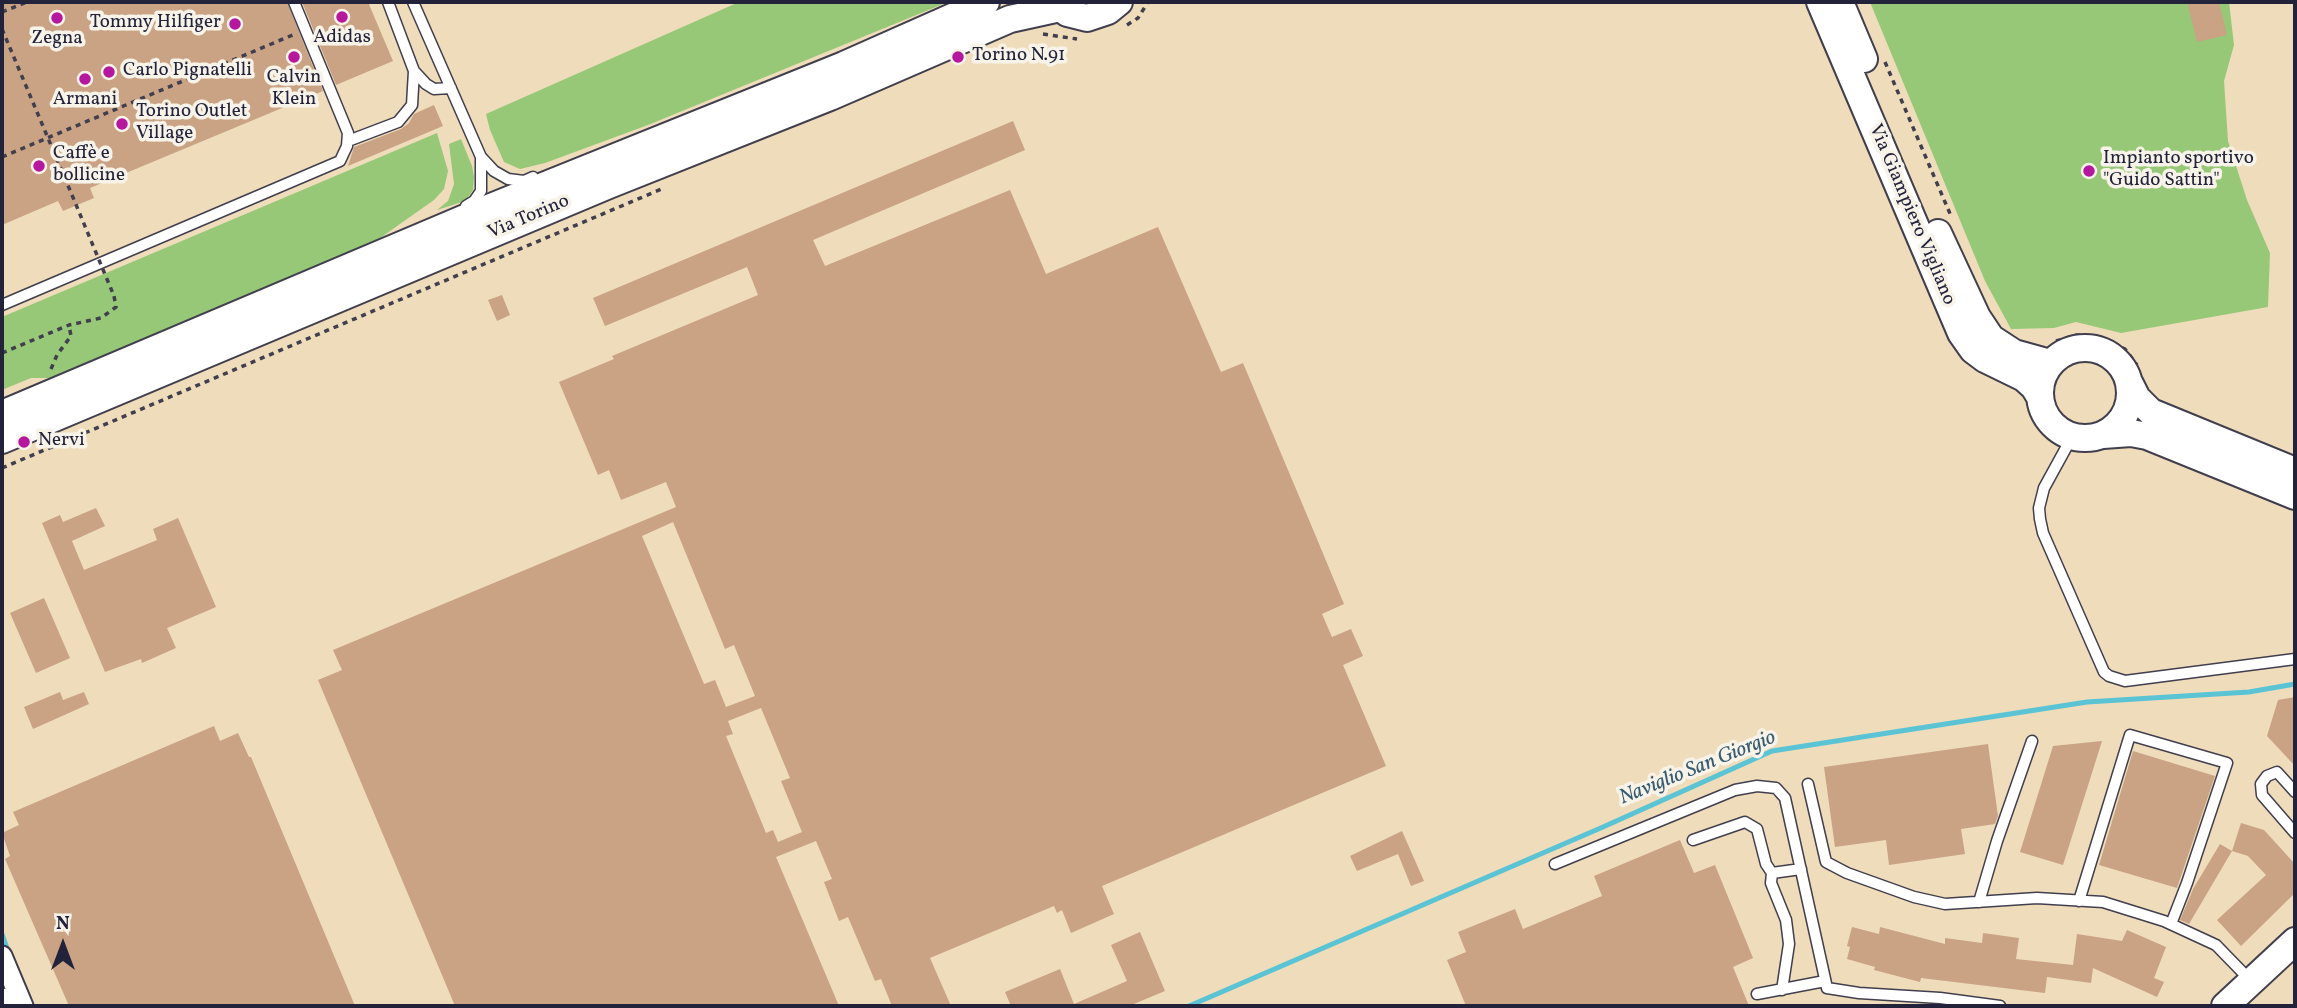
<!DOCTYPE html>
<meta charset="utf-8">
<style>
body{margin:0}
#map{position:relative;width:2297px;height:1008px;overflow:hidden;background:#efdcba;font-family:Vollkorn,serif}
canvas{display:block}
.frame{position:absolute;inset:0;border:4px solid #22223b;pointer-events:none}
.north{position:absolute;left:28px;top:910px;width:70px;height:70px;-webkit-text-stroke:5px #f7f3e8;paint-order:stroke;rotate:0deg;font-size:19px;font-weight:700;line-height:28px;text-align:center;color:#22223b}
.north::after{content:'';display:block;margin:auto;width:24px;height:32px;background:#22223b;clip-path:polygon(50% 0,100% 100%,50% 72%,0 100%)}
</style>
<div id="map">
<canvas width="2297" height="1008"></canvas>
<div class="frame"></div>
<div class="north">N</div>
</div>
<script>
const g = document.querySelector('canvas').getContext('2d');
g.lineJoin = 'round';
function fillPath(path, color) { g.fillStyle = color; g.fill(path, 'evenodd'); }
const shape = rows => new Path2D(rows.map(r => 'M' + r).join(''));
function trace(path, color, width, dash) { g.strokeStyle = color; g.lineWidth = width; g.lineCap = dash ? 'butt' : 'round'; g.setLineDash(dash || []); g.stroke(path); }
function label(font, color, halo, rows, align = 'center') {
  g.font = font + ' Vollkorn,serif'; g.lineWidth = 7; g.setLineDash([]); g.textBaseline = 'middle'; g.strokeStyle = halo; g.fillStyle = color; for (const [text, x, y, turn = 0] of rows) {
    g.save(); g.translate(x, y); g.rotate((+turn || 0) * Math.PI / 180); g.textAlign = isNaN(turn) ? turn : align; if (halo) g.strokeText(text, 0, 0); g.fillText(text, 0, 0); g.restore();
  }
}
const green = shape([
 [739,2,948,2,648,125,545,163,520,169,504,162,490,130,486,114],
 [1870,2,2229,2,2234,45,2224,81,2228,141,2247,200,2270,253,2268,307,2121,333,2076,322,2054,328,2011,329,1985,281],
 [437,133,448,171,444,189,434,200,356,255,61,378,31,378,2,390,2,317],
 [461,139,472,166,474,177,473,190,465,201,437,210,448,201,454,184,449,144]
]);
const stream = shape([
 [2,934,9,954],
 [1189,1006,1603,827,1772,751,2087,702,2249,692,2295,684]
]);
const building = shape([
 [2,2,287,2,323,91,90,188,94,198,63,211,58,201,2,225],
 [302,2,368,2,393,61,336,85],
 [2187,2,2219,2,2227,35,2197,42],
 [434,105,443,126,348,166,354,147,401,129,409,123,414,114],
 [1013,121,1025,150,813,240,825,266,1010,190,1046,274,1158,227,1221,372,1243,363,1317,539,1344,604,1322,614,1332,637,1351,629,1363,656,1343,665,1386,766,1102,886,1114,914,1071,933,1062,910,1057,913,1054,906,930,958,951,1006,892,1006,881,979,875,981,848,917,839,921,824,882,832,879,816,841,776,857,839,1006,455,1006,318,680,342,670,333,650,676,507,666,482,621,500,609,470,598,475,559,382,614,359,612,356,758,295,747,267,605,326,593,298],
 [673,522,725,649,734,645,755,696,726,707,715,680,704,684,642,536],
 [761,708,790,778,781,781,802,832,778,842,773,830,766,833,726,736,733,734,728,721],
 [502,295,510,315,497,321,488,300],
 [96,508,105,526,72,541,84,570,157,540,153,529,178,518,216,607,167,628,176,648,142,663,141,659,105,672,42,523,60,515,63,522],
 [44,598,70,658,36,673,10,613],
 [60,692,63,700,84,692,89,704,33,729,24,707],
 [2295,697,2295,766,2267,736,2278,700],
 [214,726,220,741,238,733,249,757,251,757,355,1006,69,1006,5,859,10,856,2,833,19,825,13,812],
 [2102,741,2063,865,2020,852,2053,746],
 [1988,744,1998,816,1995,824,1961,829,1965,854,1889,865,1886,840,1835,847,1824,767],
 [2133,751,2215,776,2177,888,2099,865],
 [2241,823,2264,830,2295,864,2295,893,2241,946,2217,920,2266,875,2248,856,2232,851],
 [1402,831,1424,881,1411,886,1398,854,1357,871,1350,856],
 [1680,840,1694,873,1715,865,1753,958,1733,967,1749,1006,1466,1006,1447,960,1466,952,1458,932,1515,909,1523,929,1602,896,1594,876],
 [2220,844,2232,851,2189,924,2180,920,2193,889],
 [1852,927,1879,934,1880,927,1945,944,1945,938,1982,943,1983,933,2019,938,2016,959,2073,965,2077,934,2122,941,2127,930,2166,947,2154,978,2164,982,2157,997,2093,968,2091,983,2047,977,2045,993,1921,978,1920,982,1874,970,1875,967,1847,959,1850,947,1847,946],
 [1140,932,1165,991,1129,1006,1011,1006,1005,992,1060,969,1074,1004,1127,981,1111,945]
]);
const path = shape([
 [2,12,27,2],
 [1127,25,1138,18,1148,2],
 [2,29,72,195],
 [1043,34,1077,39],
 [1885,62,1951,216],
 [2,157,295,34],
 [2056,341,2077,335,2101,337,2125,349,2137,365],
 [2,353,69,325,101,318,116,307,114,296],
 [51,369,57,355,71,336,69,325],
 [2,468,664,188]
]);
const lane = shape([
 [413,2,481,157,494,171,508,179,524,181,533,177],
 [414,71,426,84,434,89,451,88],
 [348,141,398,122,412,105,414,71,388,2],
 [466,206,474,201,481,191,481,157],
 [2,305,340,161,347,146,348,133,294,2],
 [2072,437,2044,488,2039,508,2040,519,2043,533,2104,672,2109,676,2125,681,2295,659],
 [1808,784,1826,862,1847,873,1914,897,1945,904,2037,898,2103,902,2164,921,2216,945,2251,981],
 [2295,792,2277,772,2267,776,2261,784,2262,795,2295,833],
 [1693,840,1745,822,1757,829,1766,864,1772,873,1801,869],
 [1555,864,1735,790,1757,786,1776,788,1785,798,1827,988,1859,993,1940,998,2000,1006],
 [1772,873,1771,883,1786,920,1789,944,1782,990],
 [2079,901,2130,735,2227,763,2187,883,2171,924],
 [1979,902,1997,841,2032,741],
 [1757,994,1825,981]
]);
const street = shape([
 [2,956,23,1006],
 [2,998,5,1006]
]);
const secondary = shape([
 [1055,2,1067,13,1087,18,1108,11,1119,2],
 [1820,2,1961,333,1973,350,1985,359,2024,378,2034,387,2040,397],
 [1840,2,1864,59],
 [1938,233,1977,317,1991,338,2014,353,2050,363],
 '2040 393a45 45 0 1 1 90 0a45 45 0 1 1-90 0Z',
 [2130,384,2137,398,2151,412,2295,471],
 [2,414,491,207,844,65,986,2],
 [2103,435,2131,433,2147,436,2295,496],
 [2,440,609,185,830,97,1010,19,1060,8],
 [2225,1006,2295,941]
]);
const pathBridge = shape([
 [72,195,114,296]
]);
const markers = [
 [342,17,7,"#b5179e"],
 [57,18,7,"#b5179e"],
 [235,24,7,"#b5179e"],
 [294,57,7,"#b5179e"],
 [958,57,7,"#b5179e"],
 [109,72,7,"#b5179e"],
 [85,79,7,"#b5179e"],
 [122,124,7,"#b5179e"],
 [39,166,7,"#b5179e"],
 [2089,171,7,"#b5179e"],
 [24,442,7,"#b5179e"]
];
const poiNames = [
 ["Tommy Hilfiger",221,24,"right"],
 ["Adidas",342,39,"center"],
 ["Zegna",57,40,"center"],
 ["Torino N.91",972,57],
 ["Carlo Pignatelli",123,72],
 ["Calvin",294,79,"center"],
 ["Klein",294,101,"center"],
 ["Armani",85,101,"center"],
 ["Torino Outlet",136,113],
 ["Village",136,135],
 ["Caffè e",53,155],
 ["bollicine",53,177],
 ["Impianto sportivo",2103,160],
 ["\"Guido Sattin\"",2103,182],
 ["Nervi",38,442]
];
const streetNames = [
 ["Via Giampiero Vigliano",1911,215,67],
 ["Via Torino",529,218,-23]
];
const waterNames = [
 ["Naviglio San Giorgio",1698,769,-22]
];
fillPath(green, '#97c878');
trace(stream, '#5ac4d5', 5);
fillPath(building, '#c9a384');
trace(lane, '#413e4e', 13);
trace(street, '#413e4e', 23);
trace(secondary, '#413e4e', 30);
trace(path, '#413e4e', 3.5, [5, 5]);
trace(lane, '#fff', 10);
trace(street, '#fff', 19);
trace(secondary, '#fff', 26);
trace(pathBridge, '#413e4e', 3.5, [5, 5]);
for (const [x, y, r, color] of markers) { const dot = new Path2D(); dot.arc(x, y, r, 0, 2 * Math.PI); g.fillStyle = color; g.fill(dot); trace(dot, '#f7f3e8', 2.5); }
label('19px', '#22223b', '#f7f3e8', poiNames, 'left');
label('19px', '#22223b', '#f7f3e8', streetNames);
label('italic 21px', '#365b71', '#f7f3e8', waterNames);
</script>
